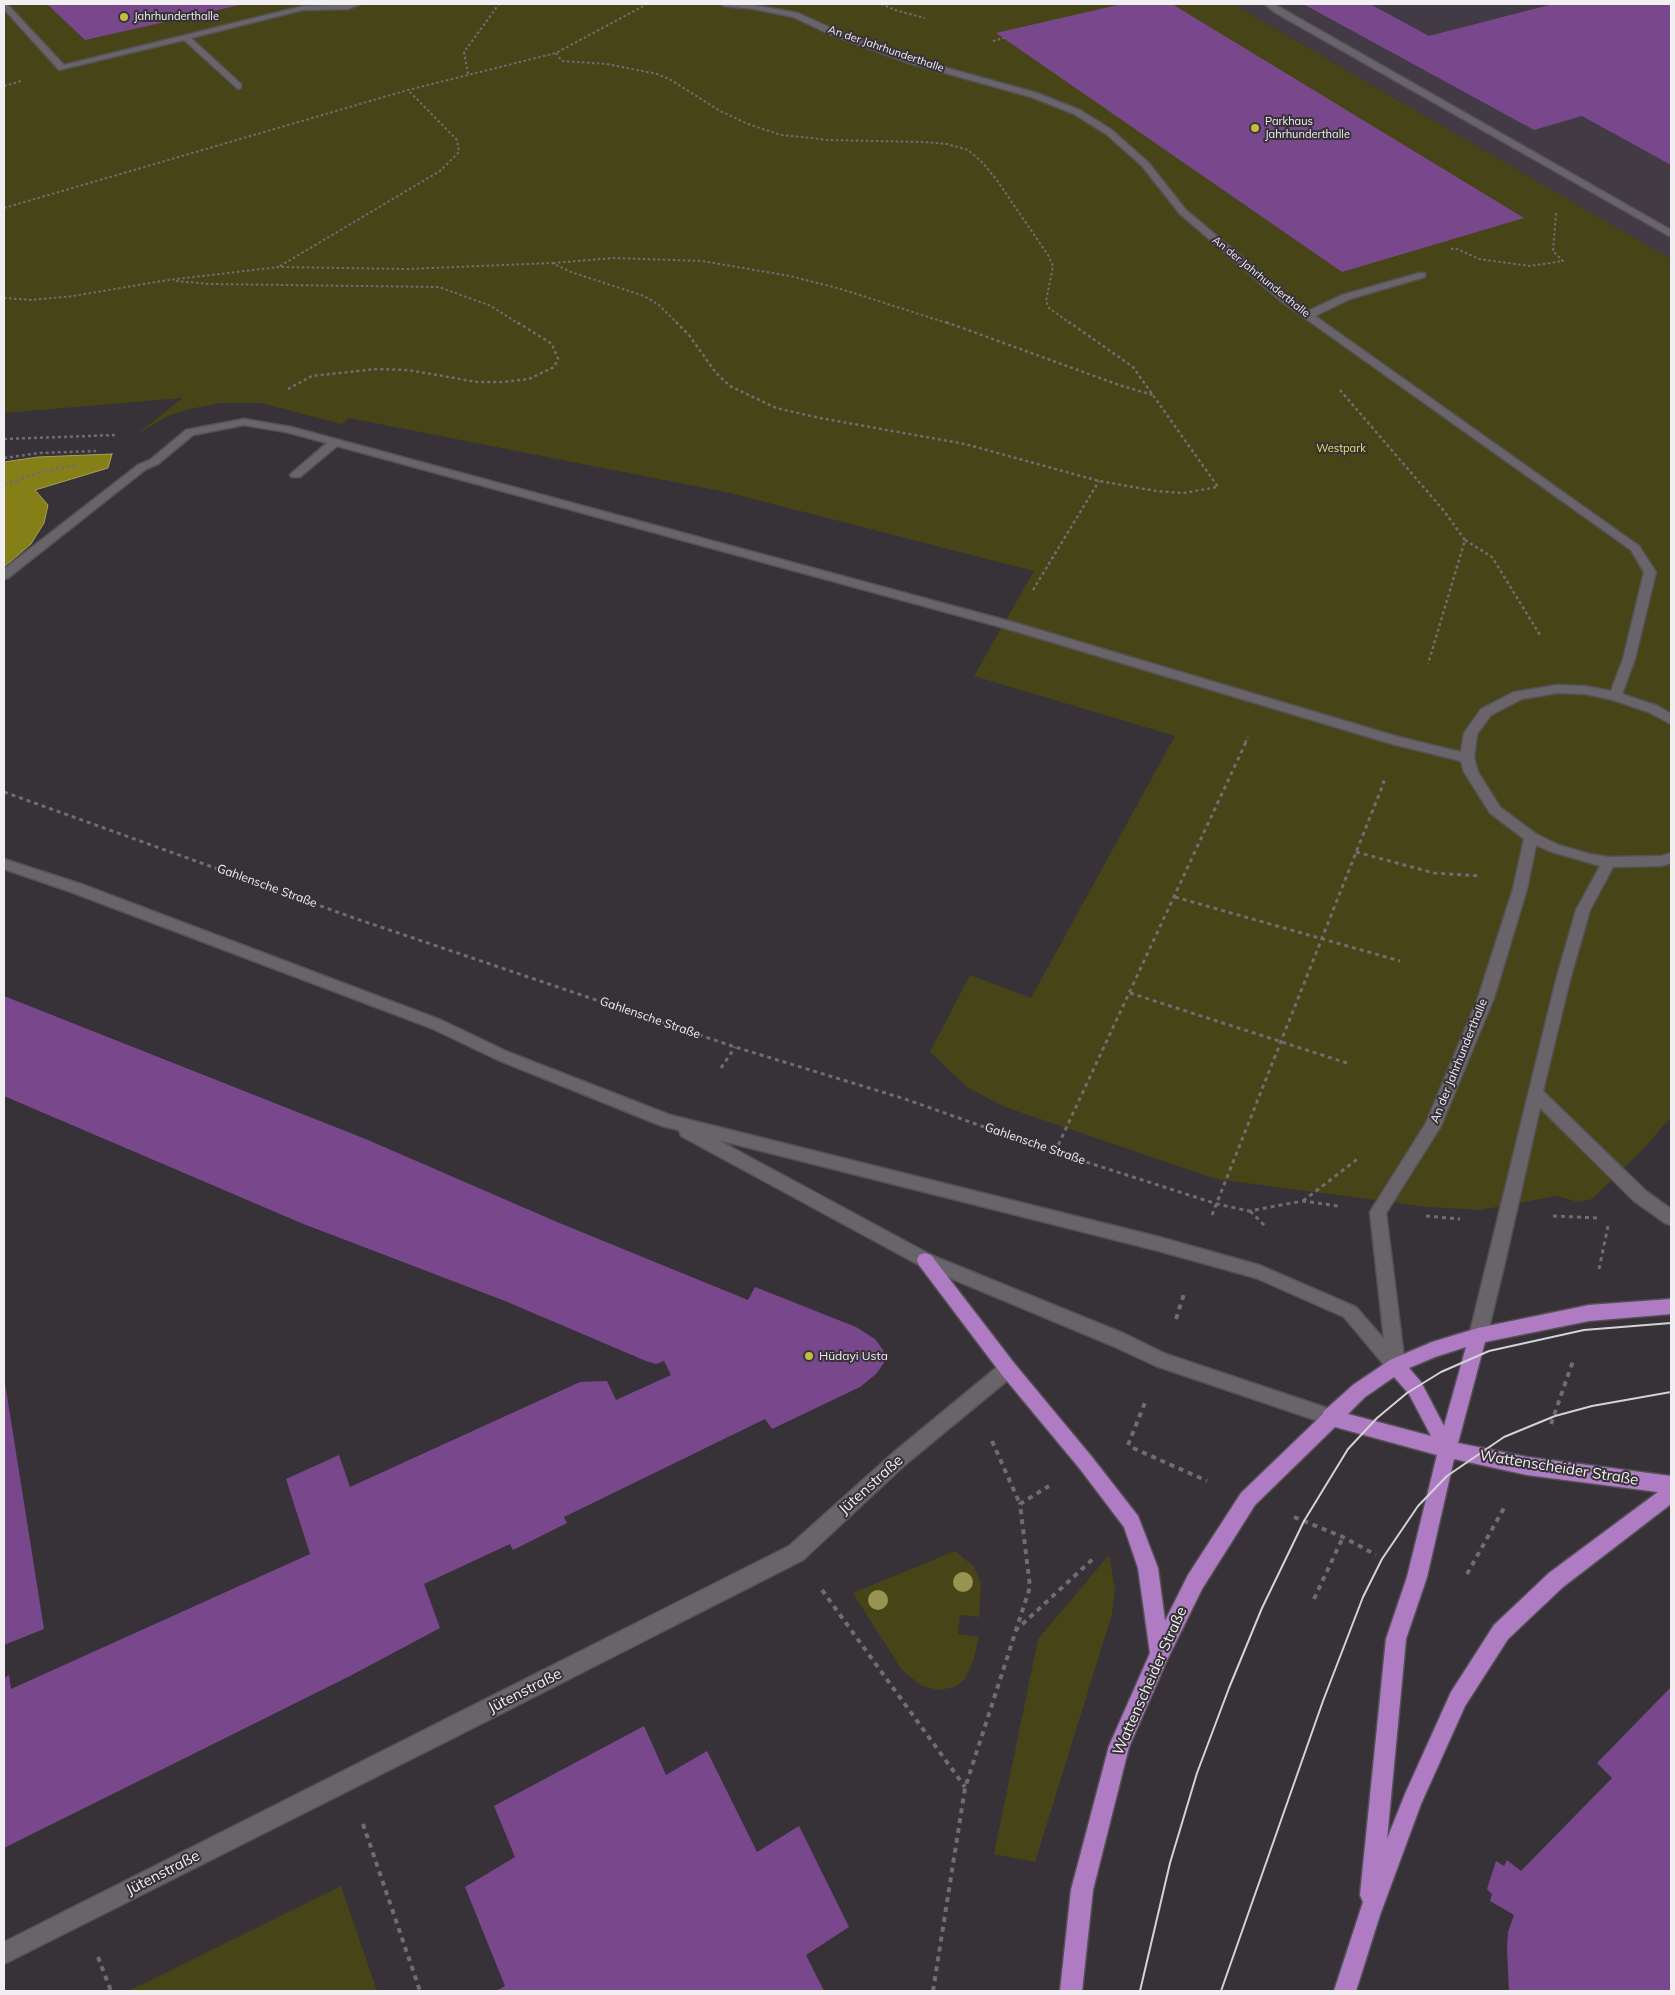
<!DOCTYPE html>
<meta charset="utf-8">
<style>
body{margin:0}
#map{position:relative;width:1675px;height:1995px;overflow:hidden;background:#363238;font-family:Mulish,sans-serif}
canvas{display:block}
.frame{position:absolute;inset:0;border:5px solid #f2eff3;pointer-events:none}
</style>
<div id="map">
<canvas width="1675" height="1995"></canvas>
<div class="frame"></div>
</div>
<script>
const g = document.querySelector('canvas').getContext('2d');
g.lineJoin = 'round';
function fillPath(path, color) { g.fillStyle = color; g.fill(path, 'evenodd'); }
const shape = rows => new Path2D(rows.map(r => 'M' + r).join(''));
function trace(path, color, width, dash) { g.strokeStyle = color; g.lineWidth = width; g.lineCap = dash ? 'butt' : 'round'; g.setLineDash(dash || []); g.stroke(path); }
function label(font, color, halo, rows, align = 'center') {
  g.font = font + ' Mulish,sans-serif'; g.lineWidth = 4; g.setLineDash([]); g.textBaseline = 'middle'; g.strokeStyle = halo; g.fillStyle = color; for (const [text, x, y, turn = 0] of rows) {
    g.save(); g.translate(x, y); g.rotate((+turn || 0) * Math.PI / 180); g.textAlign = isNaN(turn) ? turn : align; if (halo) g.strokeText(text, 0, 0); g.fillText(text, 0, 0); g.restore();
  }
}
const built = shape([
 [1233,4,1671,4,1671,259,1254,16]
]);
const green = shape([
 [4,4,1233,4,1671,259,1671,1117,1645,1147,1592,1199,1578,1202,1557,1196,1480,1210,1428,1207,1216,1179,1005,1107,967,1087,930,1052,970,975,1031,998,1175,736,974,676,1034,571,730,493,349,418,342,424,261,403,221,403,190,409,168,416,137,434,183,398,4,413],
 [955,1551,974,1567,981,1583,979,1617,960,1615,958,1634,979,1637,973,1661,965,1679,955,1687,939,1690,922,1686,902,1670,853,1593],
 [1109,1555,1115,1589,1112,1614,1035,1862,994,1854,1038,1639],
 [341,1886,377,1991,129,1991]
]);
const water = shape([
 [112,454,108,468,35,490,48,505,44,523,31,544,4,567,4,462,38,457,112,454]
]);
const building = shape([
 [47,4,240,4,240,5,85,40],
 [1122,4,1172,4,1524,218,1342,272,996,33],
 [1370,4,1429,36,1553,4,1671,4,1671,165,1582,116,1534,130,1305,5],
 [4,996,368,1140,557,1222,748,1300,755,1287,856,1327,875,1339,883,1350,884,1363,876,1374,860,1387,772,1429,765,1419,564,1517,567,1523,513,1550,510,1544,424,1584,440,1628,350,1676,4,1848,4,1678,9,1675,11,1689,310,1554,286,1479,339,1455,350,1487,580,1382,607,1381,616,1400,671,1375,664,1361,656,1364,646,1361,505,1301,301,1223,4,1096],
 [5,1383,44,1629,4,1645,4,1384],
 [1671,1687,1671,1991,1509,1991,1507,1950,1508,1932,1514,1915,1490,1901,1492,1894,1487,1889,1496,1861,1504,1866,1507,1860,1521,1871,1612,1778,1597,1763],
 [644,1726,666,1775,707,1751,757,1852,799,1826,849,1927,806,1955,824,1991,496,1991,505,1986,465,1887,515,1857,494,1806]
]);
const pathFar3 = shape([
 [881,4,898,11,925,18],
 [993,41,1004,38],
 [556,53,562,61,607,64,657,74,671,80,720,111,748,124,781,135,829,140,924,142,947,144,968,150,982,162,996,179,1048,255,1053,266,1046,301,1049,308,1071,324],
 [468,74,464,52,499,4],
 [4,86,21,81],
 [4,208,408,90,556,53,647,4],
 [1451,249,1455,248,1479,259,1530,266,1563,261,1553,251,1556,213],
 [553,263,614,258,702,261,790,276,841,289,950,324],
 [280,266,440,171,459,152,457,140,408,90],
 [176,281,209,284,439,287,491,306,519,324],
 [4,298,32,300,73,296,168,280,279,267,408,269,552,263,571,272,644,296,659,305,678,324]
]);
const pathFar2 = shape([
 [676,322,689,335,716,373,730,386,776,408,820,418,965,444,1099,481,1156,491,1183,493,1218,487,1133,367,1069,322],
 [946,322,1119,385,1153,395],
 [288,389,312,376,376,369,408,370,477,382,502,382,529,379,554,367,558,359,552,344,517,322],
 [1340,390,1444,511,1465,540,1428,664],
 [4,439,117,435],
 [4,458,39,453,96,451],
 [4,485,41,472,77,465],
 [1465,540,1492,557,1540,635],
 [1033,590,1099,481],
 [1245,743,1248,737]
]);
const pathFar1 = shape([
 [4,792,354,918,735,1047,905,1099,1055,1152,1217,1204,1249,1211,1303,1201,1338,1206],
 [1356,852,1434,873,1480,876],
 [1175,897,1400,961],
 [1130,993,1350,1064],
 [721,1068,735,1047],
 [1055,1152,1246,742],
 [1303,1201,1360,1157],
 [1250,1211,1267,1228],
 [1212,1215,1384,782,1378,781],
 [1426,1216,1460,1219],
 [1553,1216,1599,1218],
 [1599,1269,1608,1226]
]);
const path = shape([
 [1176,1319,1184,1294],
 [1551,1424,1573,1361],
 [992,1441,1020,1504],
 [1128,1445,1146,1400],
 [1133,1448,1207,1481],
 [1294,1517,1343,1537,1376,1555],
 [1467,1574,1504,1508],
 [822,1590,965,1787],
 [1314,1599,1343,1537],
 [1015,1631,1095,1557],
 [363,1824,420,1991],
 [98,1957,111,1991],
 [933,1991,965,1788,1030,1587,1020,1504,1049,1486]
]);
const minor = shape([
 [4,4,7,4,64,65,303,6,361,4,348,9,303,10,191,38,241,84,241,88,238,89,184,40,59,70,4,9,4,4],
 [720,4,754,5,798,13,833,29,915,59,1037,93,1080,110,1112,130,1148,162,1186,210,1289,297,1308,311,1342,295,1419,273,1425,273,1425,277,1350,299,1315,316,1639,546,1656,572,1635,659,1622,694,1658,706,1671,714,1671,724,1648,712,1613,700,1585,694,1557,693,1522,699,1491,715,1477,734,1474,758,1478,772,1500,807,1536,834,1559,845,1590,854,1609,857,1661,856,1671,853,1671,863,1661,866,1613,867,1590,910,1570,980,1543,1091,1646,1191,1671,1209,1671,1225,1665,1223,1634,1201,1540,1108,1505,1262,1487,1336,1484,1341,1478,1344,1472,1341,1469,1336,1556,980,1576,910,1600,866,1549,851,1536,845,1527,889,1494,998,1441,1126,1386,1213,1405,1366,1402,1372,1396,1374,1390,1372,1344,1317,1256,1278,1159,1251,718,1140,931,1255,1125,1334,1166,1354,1336,1411,1339,1417,1336,1423,1330,1425,1156,1366,1113,1346,919,1265,681,1136,679,1130,662,1126,498,1060,431,1028,71,892,4,869,4,859,81,884,441,1020,508,1052,670,1115,1159,1237,1259,1265,1356,1307,1384,1339,1370,1212,1426,1123,1478,998,1513,889,1524,839,1490,813,1464,772,1461,761,1392,744,1008,629,337,446,300,477,292,477,290,475,292,473,327,443,286,432,244,425,193,435,158,464,146,469,8,578,4,579,4,569,138,465,150,460,186,430,244,419,291,427,1016,623,1399,737,1461,752,1464,733,1481,709,1514,692,1557,685,1585,686,1611,691,1623,659,1644,572,1631,550,1281,301,1180,214,1142,166,1106,134,1074,114,1031,97,909,63,827,33,793,17,754,9,724,6,720,4],
 [1265,4,1274,4,1671,230,1671,237,1274,12,1265,4],
 [1008,1361,1014,1363,1017,1369,1014,1375,906,1464,803,1560,469,1730,4,1964,4,1942,789,1546,894,1452,1002,1363,1008,1361]
]);
const major = shape([
 [925,1253,931,1255,1014,1363,1092,1457,1138,1516,1158,1568,1165,1621,1188,1575,1241,1493,1322,1415,1324,1411,1353,1385,1390,1360,1432,1342,1478,1328,1589,1305,1671,1299,1671,1314,1589,1321,1485,1342,1458,1443,1527,1457,1671,1476,1671,1504,1563,1587,1508,1639,1465,1706,1421,1804,1380,1915,1356,1991,1334,1991,1363,1902,1360,1895,1386,1639,1407,1577,1437,1455,1335,1427,1255,1505,1202,1589,1167,1660,1129,1747,1093,1890,1082,1991,1060,1991,1071,1890,1109,1746,1150,1653,1138,1568,1124,1527,1080,1469,1002,1375,919,1265,917,1260,919,1255,925,1253],
 [1466,1347,1444,1426,1421,1382,1409,1368,1435,1357,1466,1347],
 [1394,1377,1409,1394,1431,1436,1348,1414,1365,1397,1394,1377],
 [1454,1459,1527,1475,1658,1492,1549,1573,1494,1625,1451,1692,1405,1794,1387,1839,1406,1639,1427,1577,1454,1459]
]);
const tram = shape([
 [1140,1991,1170,1863,1197,1773,1229,1688,1262,1608,1304,1521,1348,1449,1377,1418,1407,1393,1441,1372,1489,1351,1584,1330,1671,1323],
 [1221,1991,1323,1701,1363,1597,1382,1559,1418,1506,1447,1476,1504,1437,1555,1416,1592,1406,1671,1392]
]);
const trees = [
 [963,1582],
 [878,1600]
];
const markers = [
 [124,17,5,"#c3bd3e"],
 [1255,128,5,"#c3bd3e"],
 [809,1356,5,"#c3bd3e"]
];
const farPoinames = [
 ["Jahrhunderthalle",134,17],
 ["Parkhaus",1265,122],
 ["Jahrhunderthalle",1265,135]
];
const farStreetnames = [
 ["An der Jahrhunderthalle",886,49,19],
 ["An der Jahrhunderthalle",1261,277,39]
];
const farParknames = [
 ["Westpark",1341,449]
];
const streetNames = [
 ["Gahlensche Straße",267,886,20],
 ["Gahlensche Straße",650,1018,19],
 ["An der Jahrhunderthalle",1459,1061,-68],
 ["Gahlensche Straße",1035,1144,19]
];
const poiNames = [
 ["Hüdayi Usta",819,1356]
];
const nearStreetnames = [
 ["Wattenscheider Straße",1559,1468,9],
 ["Jütenstraße",871,1485,-42],
 ["Wattenscheider Straße",1150,1681,-66],
 ["Jütenstraße",525,1691,-27],
 ["Jütenstraße",163,1873,-27]
];
fillPath(built, '#423a45');
fillPath(green, '#474517');
fillPath(water, '#847f17');
trace(water, '#a5a159', 1);
fillPath(building, '#79488c');
trace(minor, '#545156', 3);
trace(major, '#545156', 3);
trace(pathFar3, '#706c71', 2, [2.5, 2.5]);
trace(pathFar2, '#706c71', 2.5, [3, 3]);
trace(pathFar1, '#706c71', 3, [4, 4]);
trace(path, '#706c71', 4, [5, 5]);
fillPath(minor, '#68646a');
fillPath(major, '#af7cc3');
trace(tram, '#d5d2d7', 2);
g.fillStyle = '#989350';
for (const [x, y] of trees) { g.beginPath(); g.arc(x, y, 10, 0, 2 * Math.PI); g.fill(); }
for (const [x, y, r, color] of markers) { const dot = new Path2D(); dot.arc(x, y, r, 0, 2 * Math.PI); g.fillStyle = color; g.fill(dot); trace(dot, '#363238', 2); }
label('11px', '#f2eff3', '#363238', farPoinames, 'left');
label('11px', '#f2eff3', '#363238', farStreetnames);
label('11px', '#e9e264', '#363238', farParknames);
label('12px', '#f2eff3', '#363238', streetNames);
label('12px', '#f2eff3', '#363238', poiNames, 'left');
label('15px', '#f2eff3', '#363238', nearStreetnames);
</script>
